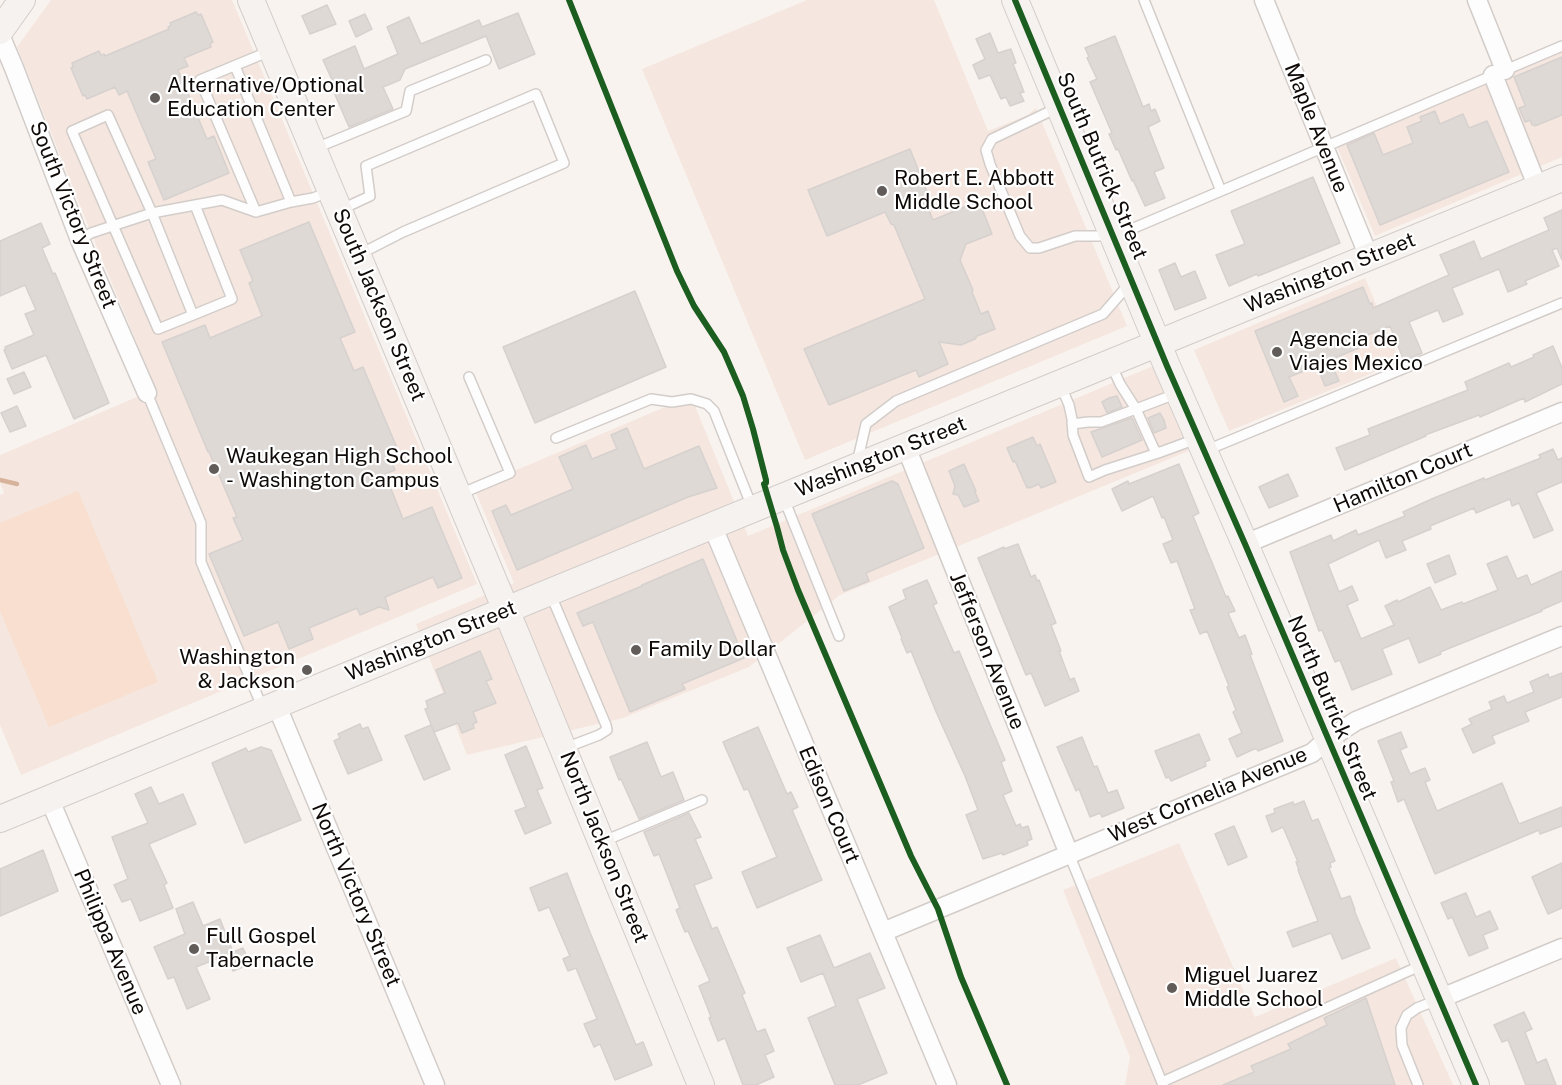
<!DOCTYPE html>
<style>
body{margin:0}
canvas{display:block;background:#f9f3ef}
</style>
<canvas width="1562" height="1085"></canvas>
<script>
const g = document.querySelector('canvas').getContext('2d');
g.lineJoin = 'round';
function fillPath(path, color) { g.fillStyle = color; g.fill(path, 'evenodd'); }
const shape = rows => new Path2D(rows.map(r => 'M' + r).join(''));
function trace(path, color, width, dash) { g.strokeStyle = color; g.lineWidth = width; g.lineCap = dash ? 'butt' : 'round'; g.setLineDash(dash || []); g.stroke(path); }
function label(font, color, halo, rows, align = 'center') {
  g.font = font + ' "Public Sans",sans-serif'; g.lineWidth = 4.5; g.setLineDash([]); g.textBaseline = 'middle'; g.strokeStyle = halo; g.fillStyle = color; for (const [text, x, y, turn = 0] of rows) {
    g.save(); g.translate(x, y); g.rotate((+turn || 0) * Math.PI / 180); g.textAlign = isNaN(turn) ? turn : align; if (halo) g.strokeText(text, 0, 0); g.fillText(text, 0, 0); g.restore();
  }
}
const built = shape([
 [51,0,232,0,477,584,21,775,0,725,0,495,4,493,0,482,0,455,156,389,91,233,17,47],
 [807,0,934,0,988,131,1028,115,1036,108,1127,326,805,460,642,69],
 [1562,51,1562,157,1375,236,1334,140],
 [1365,278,1400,362,1229,431,1194,350],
 [1153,366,1191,450,840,595,749,667,623,718,467,755,416,624,514,583,474,488,691,396,748,536],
 [1179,843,1255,1017,1396,958,1453,1085,1125,1085,1130,1057,1063,890]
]);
const green = shape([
 [78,491,158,682,49,727,0,611,0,523]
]);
const stream = shape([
 [0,480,17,484]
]);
const building = shape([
 [327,5,336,24,310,34,302,16,327,5],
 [196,12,198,15,201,14,213,42,210,44,211,47,184,58,188,66,178,70,207,139,214,136,229,173,164,200,148,162,156,159,127,91,119,95,115,87,87,99,85,95,83,96,71,68,73,67,72,63,99,51,101,55,104,54,105,56,169,29,168,27,171,25,170,23,196,12],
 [518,13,535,54,499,69,486,36,405,69,400,80,383,87,393,109,349,127,330,83,333,82,323,60,355,46,364,69,398,54,387,27,409,17,421,44,479,20,482,27,518,13],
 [365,14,372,29,356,37,349,21,365,14],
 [990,33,998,53,1011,49,1016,63,1013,64,1024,92,1020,93,1024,101,1010,106,1006,97,1001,99,990,75,979,79,973,65,985,59,976,39,990,33],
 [1115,36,1143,107,1149,104,1151,111,1155,109,1160,121,1148,127,1164,168,1154,172,1165,198,1145,206,1133,180,1132,181,1118,149,1116,150,1109,134,1112,133,1090,82,1097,79,1087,58,1089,57,1085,48,1115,36],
 [1562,57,1562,115,1535,126,1534,125,1532,125,1530,120,1525,122,1519,108,1525,106,1525,105,1514,77,1562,57],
 [1435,111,1440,124,1463,114,1469,128,1487,121,1509,172,1380,225,1347,145,1374,133,1383,155,1413,143,1407,127,1422,121,1420,117,1435,111],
 [910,149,928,194,923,196,933,220,979,201,992,234,966,244,960,260,973,290,972,292,981,314,988,311,995,329,977,336,975,339,961,345,939,342,948,364,919,377,916,370,829,405,804,349,925,299,894,225,891,224,885,212,827,236,808,190,910,149],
 [1313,177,1340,243,1258,276,1257,274,1229,286,1216,255,1245,244,1231,211,1313,177],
 [1562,210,1562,260,1557,248,1552,250,1559,266,1525,281,1527,284,1508,292,1499,269,1452,288,1463,314,1443,322,1438,310,1409,322,1422,353,1404,361,1390,326,1358,339,1361,347,1330,360,1339,381,1325,386,1317,366,1289,377,1298,396,1284,402,1255,331,1363,287,1370,304,1372,303,1373,308,1449,275,1440,255,1474,241,1481,259,1549,230,1544,218,1562,210],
 [309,222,355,332,340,338,354,371,363,367,397,448,387,452,395,470,385,474,403,519,432,507,462,578,438,588,433,577,385,597,389,610,379,607,360,615,357,608,309,628,313,639,289,649,278,622,244,636,209,554,243,540,233,518,237,517,209,452,208,452,162,342,205,325,210,338,262,316,249,283,253,281,240,250,309,222],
 [41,223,50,244,42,248,53,274,55,273,109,403,74,419,46,355,12,369,4,350,6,349,5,347,34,335,25,314,36,310,25,285,0,296,0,241,41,223],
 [1175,263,1181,277,1195,271,1206,298,1175,310,1159,270,1175,263],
 [635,291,666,367,535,423,503,347,635,291],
 [1553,346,1562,368,1562,384,1525,402,1524,398,1480,417,1479,415,1425,435,1426,436,1345,470,1336,448,1370,435,1368,429,1468,390,1465,382,1509,363,1511,367,1534,357,1533,355,1553,346],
 [24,372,31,387,14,394,7,379,24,372],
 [1117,396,1122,407,1107,413,1102,402,1109,398,1117,396],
 [17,406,26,426,10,432,1,413,17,406],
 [1160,413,1164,420,1166,428,1154,433,1148,418,1160,413],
 [1132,418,1142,440,1102,457,1091,432,1132,418],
 [627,428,644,469,699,446,717,488,688,497,517,570,492,511,506,505,511,515,573,489,559,457,586,445,592,459,617,449,611,435,627,428],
 [1033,437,1037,446,1040,444,1056,482,1041,488,1039,484,1030,488,1029,487,1027,488,1015,461,1013,462,1007,448,1033,437],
 [1553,449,1558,460,1562,458,1562,482,1536,493,1553,530,1534,538,1519,503,1512,506,1510,499,1476,513,1474,508,1430,526,1431,529,1402,541,1406,550,1386,558,1379,540,1328,564,1339,592,1352,586,1358,600,1347,605,1361,639,1394,625,1385,606,1397,600,1398,602,1430,587,1441,610,1462,602,1463,604,1498,590,1487,564,1507,556,1517,579,1527,575,1531,585,1562,571,1562,601,1541,610,1542,611,1440,652,1441,654,1419,663,1409,638,1382,649,1392,674,1352,690,1340,660,1335,662,1322,630,1319,631,1290,552,1331,535,1333,541,1356,530,1358,535,1405,516,1403,512,1434,498,1484,478,1485,480,1541,458,1539,455,1553,449],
 [964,464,976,491,975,492,979,501,964,507,958,495,953,494,955,486,949,471,964,464],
 [1179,464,1199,513,1193,516,1226,597,1228,596,1235,611,1228,613,1239,638,1245,635,1252,654,1250,655,1283,741,1258,751,1257,749,1254,749,1237,757,1229,739,1242,733,1233,712,1236,710,1227,687,1229,686,1207,631,1200,634,1190,610,1195,609,1177,561,1171,563,1163,544,1173,540,1164,517,1162,518,1153,496,1122,511,1112,489,1128,481,1129,484,1179,464],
 [1288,474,1298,496,1269,508,1259,487,1288,474],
 [892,481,898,484,924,548,866,573,869,581,844,591,812,514,892,481],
 [1018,544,1031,577,1035,575,1037,581,1039,580,1056,623,1051,625,1061,651,1059,651,1070,680,1074,678,1079,691,1045,706,1031,673,1026,675,978,558,1004,547,1004,549,1018,544],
 [1449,555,1456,574,1435,583,1427,564,1449,555],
 [703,559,744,658,682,684,685,689,630,712,593,622,583,626,577,613,642,586,642,585,703,559],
 [927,580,937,603,933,605,954,653,959,651,1005,760,1001,762,1012,791,1003,795,1016,826,1020,824,1022,828,1028,826,1032,839,1027,841,1028,845,1003,855,1002,853,983,859,966,815,978,810,965,776,937,714,911,651,907,653,901,639,902,638,889,607,906,599,903,590,927,580],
 [480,651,492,679,486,681,496,703,473,712,477,722,473,724,474,728,462,733,458,723,434,732,425,709,428,708,426,701,445,693,436,670,480,651],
 [1562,673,1562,697,1525,712,1529,721,1492,736,1495,743,1473,753,1462,729,1472,724,1469,719,1492,709,1489,702,1504,696,1507,703,1534,692,1530,682,1548,674,1549,678,1562,673],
 [360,724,362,729,368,727,382,760,348,774,334,741,340,738,338,734,360,724],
 [431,725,450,769,424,780,405,736,431,725],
 [758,727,787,794,791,792,798,807,792,810,822,880,757,908,742,872,777,857,748,789,744,790,723,742,758,727],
 [1401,732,1407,747,1400,750,1410,774,1425,768,1430,780,1425,782,1437,811,1502,783,1519,824,1562,807,1562,826,1540,834,1539,830,1435,874,1404,799,1398,802,1391,782,1394,781,1378,741,1401,732],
 [1199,734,1210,760,1205,762,1206,766,1171,781,1169,777,1166,778,1155,751,1199,734],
 [1082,737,1094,767,1097,766,1108,793,1117,790,1124,808,1102,817,1100,813,1090,817,1079,789,1076,791,1057,747,1082,737],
 [647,742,661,777,673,772,684,800,639,819,621,779,619,780,610,757,647,742],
 [526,746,543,788,537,790,551,823,525,834,515,811,526,807,505,755,526,746],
 [261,747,271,750,301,820,245,843,212,763,246,748,248,752,261,747],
 [151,787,159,804,183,794,196,824,149,844,167,883,164,885,173,908,140,921,131,899,122,902,114,885,128,879,112,837,148,823,135,794,151,787],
 [1304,801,1312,821,1318,819,1335,861,1330,863,1331,867,1329,868,1341,899,1350,896,1355,910,1354,910,1370,948,1342,959,1331,933,1293,947,1287,932,1318,921,1298,870,1299,870,1296,862,1298,862,1283,827,1272,832,1266,816,1275,813,1274,809,1293,802,1294,805,1304,801],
 [689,813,701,837,695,839,712,878,694,885,712,929,717,927,745,993,742,995,757,1032,765,1029,774,1051,765,1055,774,1077,756,1085,743,1085,725,1038,718,1041,709,1018,711,1017,699,986,710,981,688,931,685,932,676,910,680,908,659,854,654,856,644,832,689,813],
 [1234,826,1247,857,1228,865,1215,834,1234,826],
 [43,850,58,891,0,916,0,869,43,850],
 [1562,863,1562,908,1548,914,1532,877,1562,863],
 [567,873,589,930,636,1045,643,1042,652,1065,615,1080,600,1044,594,1047,584,1024,597,1019,576,968,568,971,563,959,570,956,549,907,539,911,530,888,567,873],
 [1466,893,1476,917,1490,911,1498,929,1483,935,1488,948,1469,956,1452,917,1448,919,1441,903,1466,893],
 [193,902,203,926,220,919,233,952,243,948,250,964,233,971,226,955,196,967,210,999,187,1009,174,977,168,979,154,947,185,934,176,909,193,902],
 [820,935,834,968,870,953,885,988,857,999,887,1073,858,1085,835,1085,808,1018,836,1006,823,973,801,982,787,948,820,935],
 [1366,998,1395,1085,1223,1085,1254,1072,1251,1066,1291,1049,1288,1044,1327,1025,1324,1018,1366,998],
 [1524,1012,1532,1029,1525,1032,1537,1063,1546,1059,1556,1085,1526,1085,1508,1040,1502,1042,1494,1025,1524,1012]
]);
const lane = shape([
 [1144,0,1221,191],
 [235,66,291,202],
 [1057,108,992,139,986,150,990,164,1020,236,1030,248,1039,248,1075,236,1099,236,1109,232],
 [316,148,406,111,410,91,486,60],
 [340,210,370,196,366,166,536,94,564,163,403,232,360,254],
 [256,212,200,80,270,51],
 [1115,236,1562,46],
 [80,240,91,233,152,213,222,200,256,212,291,202,313,198,329,192],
 [193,315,152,213,108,115,72,131,158,329,193,315,232,299,195,205],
 [1111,364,1120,384,1136,409,1178,393],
 [1060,384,1069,405,1072,419,1073,435,1089,477,1105,470,1158,453],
 [147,393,201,523,201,562,263,709],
 [1072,424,1088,422,1101,422,1136,409,1154,449,1158,453,1196,439],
 [556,438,651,399,672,402,691,399,707,404,714,411,752,507],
 [1207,450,1562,303],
 [857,463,866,424,896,401,1103,314,1130,283],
 [460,494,510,473,469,377],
 [784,499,839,636],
 [550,593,606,725,607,730,599,735,565,748],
 [604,841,702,800],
 [1069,854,1163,1085],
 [1162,1082,1422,965],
 [1418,1085,1402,1045,1401,1028,1407,1015,1417,1008,1437,1000]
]);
const street = shape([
 [1264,0,1369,257],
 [1477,0,1505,70],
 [0,35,14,68,80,240,147,393],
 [1493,75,1538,188],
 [906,447,1069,854],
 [712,525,947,1085],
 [1245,544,1562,412],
 [276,704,435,1085],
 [49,798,171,1085],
 [883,932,1312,753,1327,740,1356,721,1562,636],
 [1439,999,1562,948]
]);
const secondary = shape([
 [251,0,516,634,701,1085],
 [1015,0,1167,366,1245,544,1476,1085],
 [0,31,22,0],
 [0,819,528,601,1562,178]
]);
const cycleway = shape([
 [569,0,677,271,694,306,724,352,743,396,753,429,766,480,766,483,764,484,777,527,783,550,798,590,911,856,938,909,961,977,1007,1085],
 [1015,0,1167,366,1245,544,1476,1085]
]);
const markers = [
 [155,98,6,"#615c59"],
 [882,191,6,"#615c59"],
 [1277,352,6,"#615c59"],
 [214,469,6,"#615c59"],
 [636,650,6,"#615c59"],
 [307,670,6,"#615c59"],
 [194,949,6,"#615c59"],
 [1172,988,6,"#615c59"]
];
const poiNames = [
 ["Alternative/Optional",167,86],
 ["Education Center",167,110],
 ["Robert E. Abbott",894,179],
 ["Middle School",894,203],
 ["Agencia de",1289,340],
 ["Viajes Mexico",1289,364],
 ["Waukegan High School",226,457],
 ["- Washington Campus",226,481],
 ["Family Dollar",648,650],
 ["Washington",295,658,"right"],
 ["& Jackson",295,682,"right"],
 ["Full Gospel",206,937],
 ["Tabernacle",206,961],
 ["Miguel Juarez",1184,976],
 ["Middle School",1184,1000]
];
const streetNames = [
 ["Maple Avenue",1316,128,68],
 ["South Butrick Street",1102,166,67],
 ["South Victory Street",73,215,68],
 ["Washington Street",1330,273,-22],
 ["South Jackson Street",379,305,67],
 ["Washington Street",881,457,-22],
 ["Hamilton Court",1403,478,-23],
 ["Washington Street",431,641,-22],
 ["Jefferson Avenue",987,651,68],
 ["North Butrick Street",1332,708,67],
 ["West Cornelia Avenue",1208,795,-23],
 ["Edison Court",829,805,67],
 ["North Jackson Street",604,847,68],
 ["North Victory Street",356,895,67],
 ["Philippa Avenue",110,942,67]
];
fillPath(built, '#f5e7df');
fillPath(green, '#f8dfcf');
trace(stream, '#d8b39c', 4.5);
fillPath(building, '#ded9d5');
trace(building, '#d6d1ce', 1.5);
trace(lane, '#d3cdca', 12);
trace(street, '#d3cdca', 21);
trace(secondary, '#d3cdca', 28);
trace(lane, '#fefdfd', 9);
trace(street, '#fefdfd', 18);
trace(secondary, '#f6f2f0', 26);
trace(cycleway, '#1b5e20', 6);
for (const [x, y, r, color] of markers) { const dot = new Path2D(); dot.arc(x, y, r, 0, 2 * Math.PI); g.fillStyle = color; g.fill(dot); trace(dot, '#fff', 2); }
label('21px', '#0f0a08', '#fff', poiNames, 'left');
label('21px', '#0f0a08', '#fff', streetNames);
</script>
